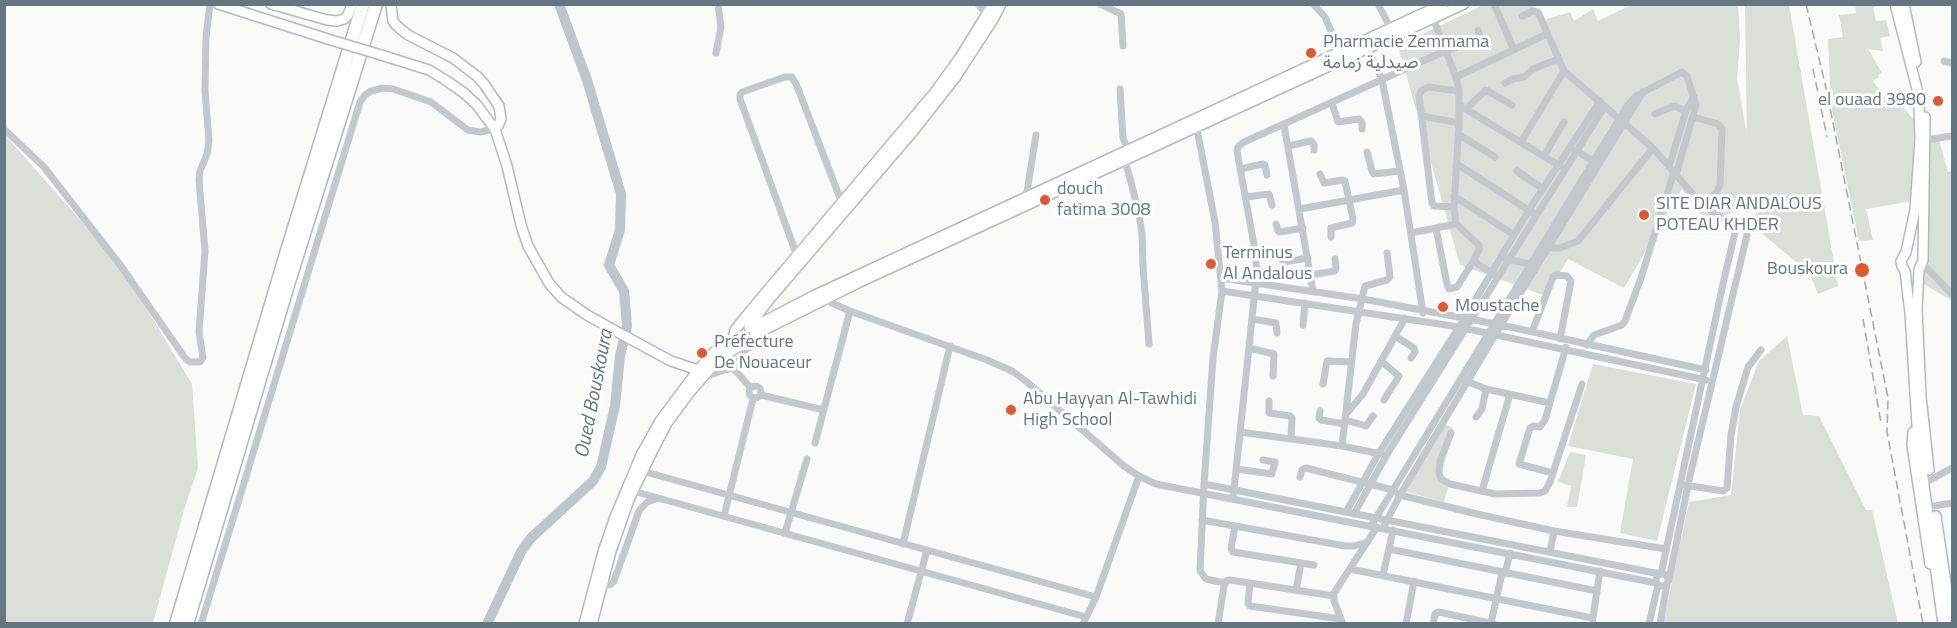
<!DOCTYPE html>
<meta charset="utf-8">
<style>
body{margin:0}
#map{position:relative;width:1957px;height:628px;overflow:hidden;background:#fafaf8;font-family:"Titillium Web",sans-serif}
canvas{display:block}
.frame{position:absolute;inset:0;border:6px solid #657683;pointer-events:none}
</style>
<div id="map">
<canvas width="1957" height="628"></canvas>
<div class="frame"></div>
</div>
<script>
const g = document.querySelector('canvas').getContext('2d');
g.lineJoin = 'round';
function fillPath(path, color) { g.fillStyle = color; g.fill(path, 'evenodd'); }
const shape = rows => new Path2D(rows.map(r => 'M' + r).join(''));
function trace(path, color, width, dash) { g.strokeStyle = color; g.lineWidth = width; g.lineCap = dash ? 'butt' : 'round'; g.setLineDash(dash || []); g.stroke(path); }
function label(font, color, halo, rows, align = 'center') {
  g.font = font + ' "Titillium Web","Noto Sans Arabic",sans-serif'; g.lineWidth = 6; g.setLineDash([]); g.textBaseline = 'middle'; g.strokeStyle = halo; g.fillStyle = color; for (const [text, x, y, turn = 0] of rows) {
    g.save(); g.translate(x, y); g.rotate((+turn || 0) * Math.PI / 180); g.textAlign = isNaN(turn) ? turn : align; if (halo) g.strokeText(text, 0, 0); g.fillText(text, 0, 0); g.restore();
  }
}
const green = shape([
 [1483,5,1532,5,1541,21,1570,12,1574,21,1593,9,1598,21,1631,5,1738,5,1740,40,1737,79,1747,135,1745,5,1789,5,1838,286,1818,294,1809,273,1758,230,1755,201,1708,224,1682,189,1624,288,1568,259,1546,296,1460,265,1398,46],
 [1855,5,1881,5,1873,7,1876,21,1886,20,1890,36,1880,38,1883,51,1868,49,1882,73,1878,75,1879,77,1873,81,1890,104,1897,99,1912,118,1914,118,1912,201,1866,209,1873,240,1859,241,1831,105,1828,39,1843,37,1839,15,1856,13],
 [4,134,120,265,192,384,198,468,184,510,153,623,5,623],
 [1939,140,1948,172,1952,171,1952,301,1924,284,1930,141],
 [1787,336,1803,415,1819,416,1866,510,1872,510,1898,623,1663,624,1689,502,1731,495,1740,410,1759,361],
 [1593,364,1696,384,1657,541,1620,533,1633,459,1568,446],
 [1444,424,1453,428,1441,475,1450,481,1444,502,1404,491],
 [1570,452,1586,455,1577,507,1567,507,1571,486,1558,482]
]);
const river = shape([
 [487,624,521,552,531,538,593,481,601,467,615,406,620,356,627,326,624,291,609,265,620,230,621,194,587,80,559,4]
]);
const street = shape([
 [978,4,987,15],
 [1100,4,1121,14,1123,46],
 [1313,4,1325,17,1340,52],
 [1378,4,1391,29],
 [1494,4,1514,50],
 [1522,16,1533,11,1538,12,1564,71,1653,148,1702,205,1737,228],
 [1433,18,1456,77,1459,91,1459,123,1454,207,1456,224,1479,245,1479,250,1474,260,1476,263,1495,275],
 [1367,46,1382,80,1404,190,1423,313],
 [716,53,721,27,718,4],
 [1944,61,1952,63],
 [1456,77,1547,34],
 [1505,83,1513,79,1524,77,1533,69,1558,59],
 [1120,89,1123,138,1129,151],
 [1332,103,1338,122,1359,119,1362,122,1362,129],
 [1459,105,1560,166],
 [1466,109,1486,90,1512,105],
 [1655,114,1674,106,1686,111],
 [1422,116,1459,123],
 [1693,117,1718,124,1722,129,1720,185,1716,193,1702,205],
 [1196,124,1215,222,1222,291,1213,358,1204,484,1200,571,1206,579,1225,583],
 [1284,125,1313,291],
 [4,129,44,167,121,266,185,358,190,362,200,362,203,358,199,332,205,251,199,180,200,171,207,154,209,141,205,91,206,37,210,4],
 [1458,134,1495,157],
 [1926,140,1952,136],
 [1521,142,1564,71],
 [1288,146,1311,141,1314,144,1314,150],
 [1575,150,1596,163],
 [1367,152,1372,171,1374,174,1399,171],
 [1544,156,1564,122],
 [1125,160,1138,209,1142,233,1143,266,1149,344],
 [1457,164,1533,213],
 [1669,167,1686,111,1694,96],
 [1240,169,1263,164,1265,165,1267,175],
 [1517,171,1543,189],
 [1320,174,1324,183,1343,180,1345,181,1353,219,1352,223,1331,228,1331,237],
 [1454,196,1514,235],
 [1246,197,1269,194,1272,205],
 [1026,198,1036,135],
 [1454,207,1434,206,1432,203,1419,96,1421,91,1428,87,1459,91],
 [1300,209,1404,190],
 [1276,224,1278,231,1280,232,1303,228],
 [1436,228,1447,284,1449,289,1457,287,1474,260],
 [1411,233,1456,224],
 [1546,244,1553,248,1560,248,1578,241,1653,148],
 [1281,251,1282,260,1284,262,1308,258],
 [797,256,740,99,740,95,742,92,785,77,792,77,797,86,843,206],
 [1506,259,1530,264],
 [1923,264,1952,294],
 [1310,275,1335,271,1336,268,1335,259],
 [1221,278,1363,299,1501,325,1706,370],
 [1222,291,1459,327,1706,380],
 [825,300,850,311,987,360,1012,371,1027,382,1124,466,1139,476,1156,484,1656,583],
 [1252,319,1276,323,1277,333],
 [1303,325,1305,303],
 [1532,332,1553,277,1557,275,1567,276,1571,281,1560,339],
 [1395,336,1414,348,1415,352,1411,358],
 [1587,345,1594,335,1622,325,1625,321,1641,278,1674,172],
 [1249,348,1274,354,1273,376],
 [1381,361,1399,376,1384,400],
 [733,368,751,388],
 [702,378,724,370,733,368,749,345],
 [1466,381,1486,389,1550,403],
 [1323,384,1327,361,1351,362],
 '749 392a6 6 0 1 1 12 0a6 6 0 1 1-12 0Z',
 [761,395,824,410],
 [1269,401,1269,413,1290,416,1292,418,1291,439],
 [1320,411,1319,418,1321,420,1345,424],
 [1347,413,1363,394,1405,318],
 [1476,417,1482,409,1486,389],
 [1346,420,1366,426,1373,416],
 [1240,432,1342,446,1381,454],
 [1451,433,1440,462,1439,473,1441,479,1450,484,1495,494,1540,493,1545,491,1550,482,1582,384],
 [815,443,850,311],
 [1342,446,1356,324,1365,286,1387,280,1390,277,1387,253],
 [1236,469,1272,474,1275,462,1263,460],
 [642,471,1096,597],
 [1553,473,1519,464,1530,428,1534,426,1540,427,1545,420,1566,347],
 [1300,477,1302,470,1306,468,1393,490,1400,495,1477,514,1554,531,1666,549],
 [1930,480,1952,468],
 [1204,484,1660,574],
 [1684,485,1723,491,1727,488,1731,435,1736,407,1748,367,1761,350],
 [633,491,1086,617],
 [1482,491,1510,394],
 [1233,499,1257,271,1254,245,1237,151,1238,147,1244,142,1445,51,1477,41,1480,37,1478,30],
 [1934,506,1952,503],
 [1346,512,1379,453,1459,327,1529,210,1600,101],
 [1354,514,1386,456,1605,106],
 [724,516,753,399],
 [1202,520,1345,546,1354,546,1368,542],
 [1235,526,1231,548,1233,552,1314,565],
 [1371,526,1627,106,1636,96,1682,72,1687,76,1696,105,1676,175],
 [1383,528,1400,495,1501,325,1643,92],
 [785,533,807,459],
 [903,544,950,346],
 [1389,549,1597,591],
 [1550,552,1554,531],
 [1350,569,1592,618],
 '1656 580a6 6 0 1 1 12 0a6 6 0 1 1-12 0Z',
 [1505,574,1510,553],
 [1661,574,1723,284,1735,232,1740,226,1747,231,1747,235,1689,480,1669,580],
 [1383,575,1393,530],
 [1250,583,1248,603,1250,606,1341,619],
 [600,587,611,584,614,581,639,511,647,502,656,499],
 [1296,590,1301,563],
 [1491,623,1502,573],
 [201,624,360,102,365,95,371,91,383,88,393,89,431,102,468,130,480,132,495,129],
 [907,624,927,550],
 [1083,624,1096,597,1139,476],
 [1218,624,1224,586,1226,581,1230,580,1334,596],
 [1343,624,1334,601,1334,593,1377,527],
 [1406,624,1414,581],
 [1433,624,1435,614,1439,612,1494,624],
 [1592,624,1600,571],
 [1649,624,1658,585],
 [1660,624,1667,584]
]);
const secondary = shape([
 [218,4,331,40],
 [271,4,327,20,337,21,344,19,348,15,352,4],
 [391,4,393,21,397,26,408,35,453,58,478,77,484,84,499,106,501,119,498,126,495,129],
 [1895,4,1917,89,1919,106,1920,139,1915,210,1906,252,1901,261,1902,266,1905,271,1910,313,1918,441,1943,624],
 [1904,4,1916,62],
 [381,55,429,70,447,81,464,93,477,105,488,120,495,129,507,166,521,225,528,246,549,283,561,297,587,315,632,340,671,361,698,370],
 [1925,117,1923,260,1919,270,1917,309,1921,397,1929,470],
 [749,327,767,302,915,129,955,78,994,18,1001,4],
 [751,328,815,295,1443,4],
 [1913,432,1912,445,1930,564],
 [1936,516,1952,624],
 [584,624,603,552,615,517,641,455,660,421,698,370,714,352,733,338,735,330,751,310,935,92,959,59,993,4],
 [592,624,611,551,630,497,651,454,667,423,690,392,715,363,726,354,740,346,749,345,753,341,754,335,860,282,1464,4]
]);
const highway = shape([
 [176,624,286,254,363,4],
 [187,624,287,288,376,4]
]);
const rail = shape([
 [1806,4,1826,88,1888,398,1887,432,1923,624],
 [1813,69,1827,137],
 [1863,319,1881,423]
]);
const secondaryBridge = shape([
 [331,40,381,55]
]);
const markers = [
 [1311,53,6,"#e4572e"],
 [1938,101,6,"#e4572e"],
 [1045,200,6,"#e4572e"],
 [1644,215,6,"#e4572e"],
 [1211,264,6,"#e4572e"],
 [1862,270,8,"#e4572e"],
 [1443,307,6,"#e4572e"],
 [702,353,6,"#e4572e"],
 [1011,410,6,"#e4572e"]
];
const poiNames = [
 ["Pharmacie Zemmama",1323,43],
 ["صيدلية زمامة",1323,64],
 ["el ouaad 3980",1926,101,"right"],
 ["douch",1057,190],
 ["fatima 3008",1057,211],
 ["SITE DIAR ANDALOUS",1656,205],
 ["POTEAU KHDER",1656,226],
 ["Terminus",1223,254],
 ["Al Andalous",1223,275],
 ["Bouskoura",1848,270,"right"],
 ["Moustache",1455,307],
 ["Préfecture",714,343],
 ["De Nouaceur",714,364],
 ["Abu Hayyan Al-Tawhidi",1023,400],
 ["High School",1023,421]
];
const waterNames = [
 ["Oued Bouskoura",595,394,-79]
];
fillPath(green, '#dadfd7');
trace(river, '#bbc7cb', 10);
trace(secondary, '#b3babf', 12);
trace(highway, '#b4b9bd', 15);
trace(street, '#c3c8cc', 7);
trace(secondary, '#fff', 9);
trace(highway, '#fff', 12);
trace(rail, '#a2aab0', 1.5, [9, 4.5]);
trace(secondaryBridge, '#b3babf', 12, []);
trace(secondaryBridge, '#fff', 9);
for (const [x, y, r, color] of markers) { const dot = new Path2D(); dot.arc(x, y, r, 0, 2 * Math.PI); g.fillStyle = color; g.fill(dot); trace(dot, '#fff', 2); }
label('18px', '#657683', '#fff', poiNames, 'left');
label('italic 20px', '#60757c', '#fff', waterNames);
</script>
